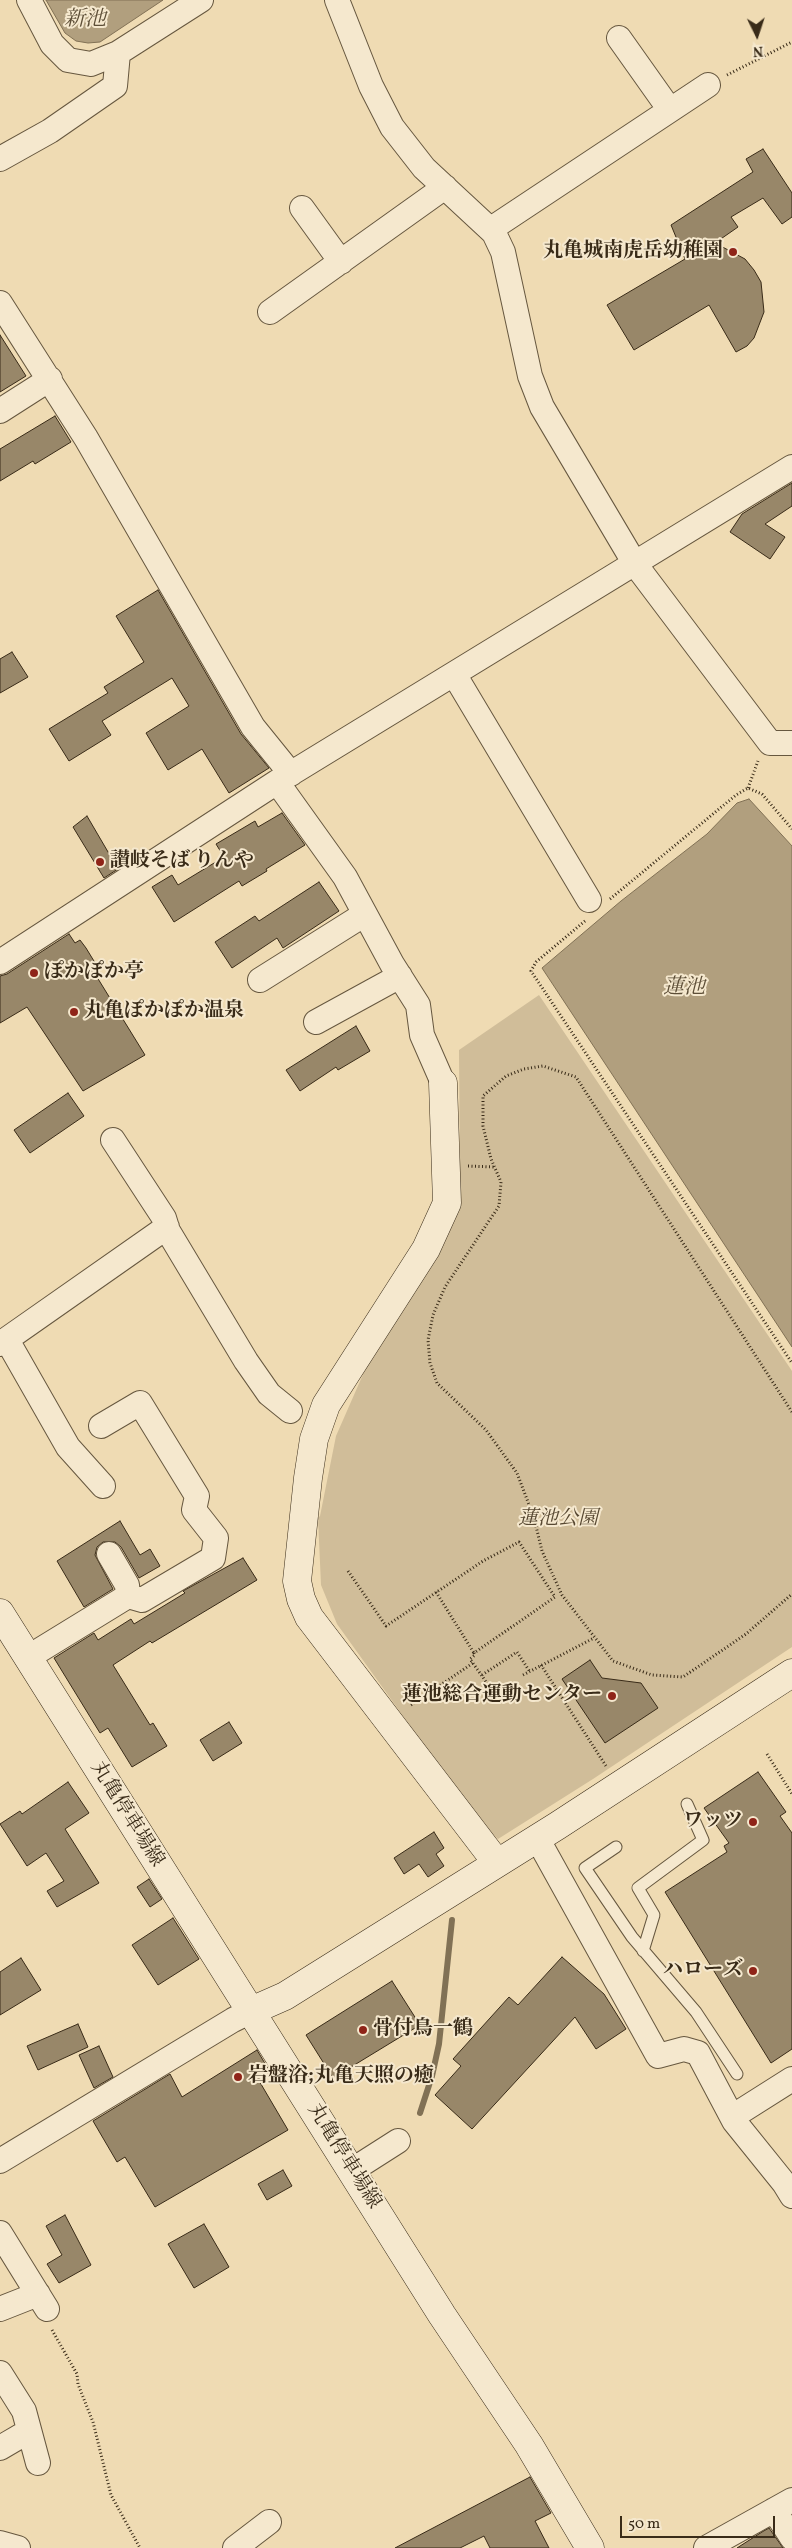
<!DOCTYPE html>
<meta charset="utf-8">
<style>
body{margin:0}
#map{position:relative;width:792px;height:2548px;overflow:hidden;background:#efdbb3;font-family:Vollkorn,serif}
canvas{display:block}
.north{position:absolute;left:732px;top:10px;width:50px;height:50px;-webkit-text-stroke:4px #f5e8ce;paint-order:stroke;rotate:176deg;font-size:14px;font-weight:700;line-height:20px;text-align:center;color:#392b18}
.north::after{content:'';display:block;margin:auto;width:18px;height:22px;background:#392b18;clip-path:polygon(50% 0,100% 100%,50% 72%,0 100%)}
.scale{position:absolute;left:620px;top:2516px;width:155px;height:22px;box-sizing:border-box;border:2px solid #392b18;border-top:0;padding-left:6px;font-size:15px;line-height:18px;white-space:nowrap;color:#392b18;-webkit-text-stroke:4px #f5e8ce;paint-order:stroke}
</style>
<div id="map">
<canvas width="792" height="2548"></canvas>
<div class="north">N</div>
<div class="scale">50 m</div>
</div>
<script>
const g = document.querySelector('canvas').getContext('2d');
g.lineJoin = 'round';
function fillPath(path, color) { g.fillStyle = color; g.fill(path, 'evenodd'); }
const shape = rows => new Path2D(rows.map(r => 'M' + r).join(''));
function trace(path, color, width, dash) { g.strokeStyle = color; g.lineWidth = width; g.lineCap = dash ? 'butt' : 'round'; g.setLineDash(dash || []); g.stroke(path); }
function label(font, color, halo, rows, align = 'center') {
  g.font = font + ' Vollkorn,"Noto Serif JP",serif'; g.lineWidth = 4; g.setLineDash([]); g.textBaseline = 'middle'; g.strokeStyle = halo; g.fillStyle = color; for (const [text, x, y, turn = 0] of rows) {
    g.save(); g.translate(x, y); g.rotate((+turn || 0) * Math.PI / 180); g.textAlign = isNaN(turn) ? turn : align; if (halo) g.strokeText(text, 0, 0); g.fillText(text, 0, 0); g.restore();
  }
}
const green = shape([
 [539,995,792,1371,792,1647,593,1779,498,1839,477,1819,337,1624,321,1585,318,1518,320,1516,336,1436,368,1363,460,1192,459,1050]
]);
const water = shape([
 [46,0,163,0,100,42,88,43,76,41,65,33,46,0],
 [749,799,792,846,792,1347,542,968,621,901,707,834,737,803,749,799]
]);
const stream = shape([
 [420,2113,432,2076,439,2044,452,1920]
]);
const building = shape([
 [763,149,792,193,792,217,782,224,763,198,731,217,738,227,715,243,745,259,754,270,761,282,764,312,754,338,747,346,736,352,709,305,634,350,607,305,685,259,671,225,753,172,746,159,763,149],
 [0,335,26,376,0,392,0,335],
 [55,416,71,442,35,464,33,461,0,481,0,449,55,416],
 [792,483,792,506,765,524,785,537,770,559,730,532,742,514,792,483],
 [158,590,241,734,269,768,229,793,202,749,168,770,146,733,189,706,172,678,102,721,111,735,69,761,49,729,108,693,104,687,144,662,116,616,158,590],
 [12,652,28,677,0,693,0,659,12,652],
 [282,813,305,845,266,869,267,871,242,886,239,881,174,922,152,887,172,875,178,885,224,857,216,844,255,821,258,827,282,813],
 [87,816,118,869,104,878,73,827,87,816],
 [319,882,339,911,283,948,277,938,232,968,215,942,255,916,259,921,319,882],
 [69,934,75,943,80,940,86,948,97,966,92,969,145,1055,83,1091,27,1007,0,1023,0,976,7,974,69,934],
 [356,1026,370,1051,338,1070,336,1067,300,1091,286,1070,356,1026],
 [68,1093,84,1116,30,1153,14,1130,68,1093],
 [120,1521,140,1555,150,1549,160,1566,139,1578,121,1547,115,1542,103,1542,97,1547,95,1555,113,1589,84,1607,57,1561,120,1521],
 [243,1558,257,1580,152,1643,150,1641,113,1665,150,1725,153,1723,167,1746,132,1767,108,1728,100,1733,54,1658,94,1633,98,1640,131,1619,134,1624,185,1593,183,1591,243,1558],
 [590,1660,602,1678,641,1683,658,1708,605,1743,562,1679,590,1660],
 [229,1722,242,1743,213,1761,200,1740,229,1722],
 [758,1772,786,1812,780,1816,792,1833,792,2049,771,2063,665,1892,727,1852,724,1846,729,1843,704,1808,758,1772],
 [68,1782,89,1813,65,1829,99,1883,57,1907,47,1891,64,1881,46,1853,27,1866,0,1824,20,1811,22,1814,68,1782],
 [434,1832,444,1848,436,1854,444,1866,428,1877,419,1864,404,1874,394,1858,434,1832],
 [149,1879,162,1899,150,1907,137,1887,149,1879],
 [173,1918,199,1959,158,1985,132,1945,173,1918],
 [562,1957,604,1994,626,2029,596,2049,575,2017,472,2129,435,2095,461,2066,453,2059,509,1997,518,2005,562,1957],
 [21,1958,41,1990,0,2015,0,1972,21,1958],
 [392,1981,420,2025,333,2078,306,2035,392,1981],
 [78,2024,88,2047,38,2070,27,2046,78,2024],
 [99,2046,113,2077,94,2088,79,2055,99,2046],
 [257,2050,270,2072,258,2079,288,2130,155,2207,125,2157,117,2162,93,2121,170,2074,182,2097,257,2050],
 [283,2170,292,2186,267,2200,258,2184,283,2170],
 [65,2215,91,2265,59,2283,47,2264,62,2255,46,2226,65,2215],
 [204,2224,229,2267,194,2288,168,2244,204,2224],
 [530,2477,551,2513,535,2521,549,2548,490,2548,484,2536,460,2548,395,2548,530,2477],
 [769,2528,783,2548,737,2548,762,2532,769,2528]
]);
const path = shape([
 [727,75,792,42],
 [748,788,758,761],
 [610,899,736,795,748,788,762,794,792,829],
 [585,921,536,962,531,971,792,1363],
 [468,1166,495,1167],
 [792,1412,576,1077,543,1066,524,1069,506,1076,483,1096,483,1126,491,1159,501,1182,499,1206,445,1287,433,1315,428,1340,430,1363,437,1383,486,1430,517,1473,534,1518,542,1551,562,1595,613,1661,652,1675,683,1677,746,1634,792,1594],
 [348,1571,386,1626,483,1561,519,1542,555,1597,474,1653,475,1655,470,1659,489,1686],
 [436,1592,474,1653],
 [541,1665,606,1766],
 [482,1675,517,1652,530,1672],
 [523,1675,594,1638],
 [411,1705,473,1663],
 [767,1754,792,1794],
 [52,2330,77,2374,78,2384,93,2422,111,2495,140,2548]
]);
const lane = shape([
 [616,1847,585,1868,632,1937,696,2012,737,2074],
 [643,1951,654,1915,638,1888,703,1840,687,1804]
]);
const street = shape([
 [29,0,52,44,68,60,91,64,118,53,201,0],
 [337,0,371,86,392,127,424,168,494,233,503,252,530,376,542,407,635,564,770,743,792,743],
 [619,38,670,110],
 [0,159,50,131,115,86,118,53],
 [302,208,341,262],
 [491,229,708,85],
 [0,303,86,438,253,727,291,774],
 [270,312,445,187],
 [0,411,50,379],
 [454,674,589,900],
 [277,782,345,877,392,964,418,1005,422,1035,443,1083],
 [0,962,277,782,792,467],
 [260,980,365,914],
 [316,1022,400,976],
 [113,1140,164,1218,168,1231,246,1361,269,1394,290,1411],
 [7,1340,68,1447,103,1486],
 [0,1344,167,1227],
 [109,1554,127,1585,128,1596],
 [27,1658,128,1596,142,1600,213,1558,216,1538,194,1510,197,1496,140,1403,101,1426],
 [537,1838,658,2056,684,2049,698,2053,734,2121,784,2183,792,2196],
 [732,2117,792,2079],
 [0,2161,233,2020,251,2011],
 [351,2171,398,2141],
 [0,2233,47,2309],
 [0,2309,38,2294],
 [0,2373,24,2411,38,2463],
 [0,2448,29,2431],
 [774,2510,792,2538],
 [0,2543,18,2548],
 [235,2548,269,2522],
 [706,2548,792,2500]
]);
const secondary = shape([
 [443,1083,447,1203,426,1249,326,1405,314,1439,308,1478,297,1581,301,1599,309,1617,497,1863],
 [0,1613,442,2315,529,2445,590,2548],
 [251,2011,285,1996,557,1826,792,1673]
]);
const markers = [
 [733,252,5,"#8f2418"],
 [100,862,5,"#8f2418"],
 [34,973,5,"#8f2418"],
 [74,1012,5,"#8f2418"],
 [612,1696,5,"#8f2418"],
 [753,1822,5,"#8f2418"],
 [753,1971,5,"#8f2418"],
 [363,2030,5,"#8f2418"],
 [238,2077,5,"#8f2418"]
];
const poiNames = [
 ["丸亀城南虎岳幼稚園",723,252,"right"],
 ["讃岐そば りんや",110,862],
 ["ぽかぽか亭",44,973],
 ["丸亀ぽかぽか温泉",84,1012],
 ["蓮池総合運動センター",602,1696,"right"],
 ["ワッツ",743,1822,"right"],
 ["ハローズ",743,1971,"right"],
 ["骨付鳥一鶴",373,2030],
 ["岩盤浴;丸亀天照の癒",248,2077]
];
const parkNames = [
 ["蓮池公園",558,1520]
];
const streetNames = [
 ["丸亀停車場線",126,1815,58],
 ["丸亀停車場線",343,2157,58]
];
const waterNames = [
 ["新池",85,21],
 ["蓮池",684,989]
];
fillPath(green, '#d0bd99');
fillPath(water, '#b19f7e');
trace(water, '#817155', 1);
trace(stream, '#817155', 6);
fillPath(building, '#988769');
trace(building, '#392b18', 1);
trace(lane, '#66573f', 13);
trace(street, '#66573f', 26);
trace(secondary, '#392b18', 29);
trace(path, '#392b18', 3, [1, 2.5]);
trace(lane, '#f5e8ce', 11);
trace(street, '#f5e8ce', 24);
trace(secondary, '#f5e8ce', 28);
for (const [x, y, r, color] of markers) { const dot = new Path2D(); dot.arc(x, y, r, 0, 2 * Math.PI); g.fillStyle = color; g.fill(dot); trace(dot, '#f5e8ce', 2); }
label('bold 20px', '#392b18', '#f5e8ce', poiNames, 'left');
label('italic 20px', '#574832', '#f5e8ce', parkNames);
label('20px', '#392b18', '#f5e8ce', streetNames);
label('italic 21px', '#5d4e37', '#f5e8ce', waterNames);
</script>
